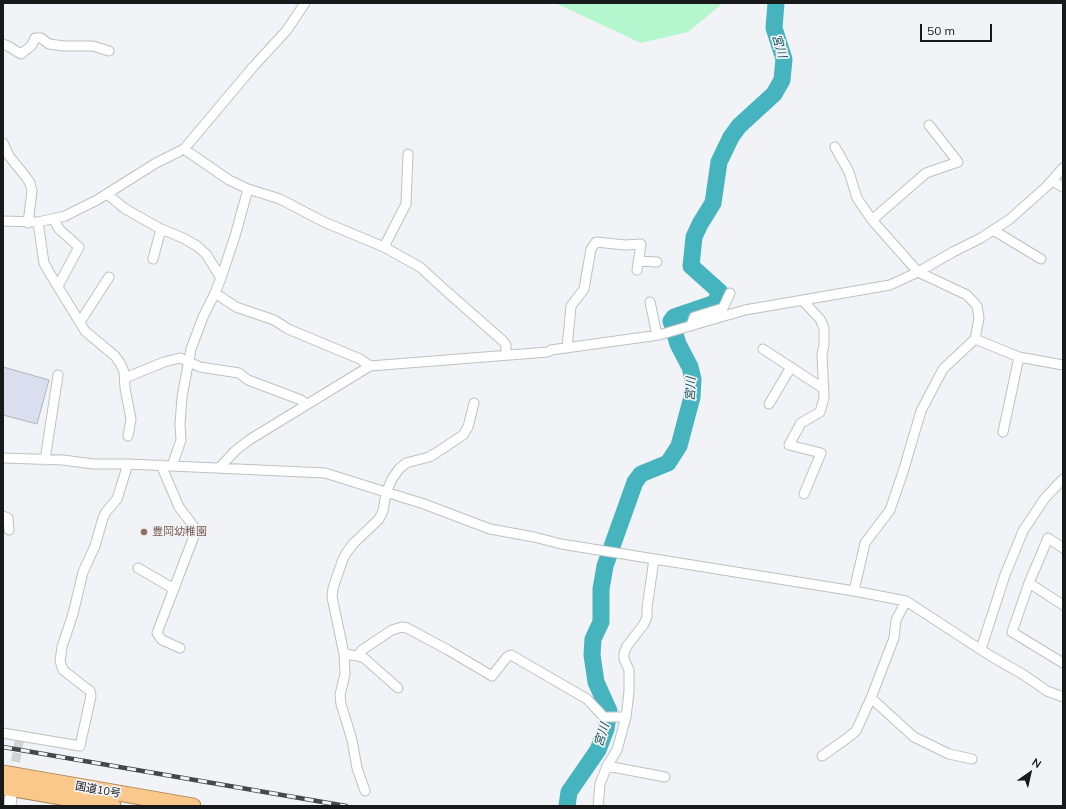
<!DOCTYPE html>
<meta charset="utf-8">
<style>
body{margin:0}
#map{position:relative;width:1066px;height:809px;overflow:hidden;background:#f2f3f7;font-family:Mulish,sans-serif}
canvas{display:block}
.frame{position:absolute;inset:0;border:4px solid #18191a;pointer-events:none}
.north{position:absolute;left:1010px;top:753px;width:40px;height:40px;-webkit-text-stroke:3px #f2f3f7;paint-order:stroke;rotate:34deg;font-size:11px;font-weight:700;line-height:16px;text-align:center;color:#18191a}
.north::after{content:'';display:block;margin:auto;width:14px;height:18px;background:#18191a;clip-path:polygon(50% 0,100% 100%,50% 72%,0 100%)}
.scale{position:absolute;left:920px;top:24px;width:72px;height:18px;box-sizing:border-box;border:2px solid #18191a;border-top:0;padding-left:5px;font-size:12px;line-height:14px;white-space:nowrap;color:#18191a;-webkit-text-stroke:3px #f2f3f7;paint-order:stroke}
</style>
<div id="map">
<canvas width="1066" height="809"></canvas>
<div class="frame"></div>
<div class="north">N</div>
<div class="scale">50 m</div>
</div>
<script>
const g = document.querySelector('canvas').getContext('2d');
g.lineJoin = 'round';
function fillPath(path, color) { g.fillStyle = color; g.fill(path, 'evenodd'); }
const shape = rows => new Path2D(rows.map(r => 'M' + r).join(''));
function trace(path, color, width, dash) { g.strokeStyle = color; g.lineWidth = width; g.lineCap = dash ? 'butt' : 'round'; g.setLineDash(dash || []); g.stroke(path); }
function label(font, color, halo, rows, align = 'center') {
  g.font = font + ' Mulish,"Noto Sans JP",sans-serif'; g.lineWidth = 3.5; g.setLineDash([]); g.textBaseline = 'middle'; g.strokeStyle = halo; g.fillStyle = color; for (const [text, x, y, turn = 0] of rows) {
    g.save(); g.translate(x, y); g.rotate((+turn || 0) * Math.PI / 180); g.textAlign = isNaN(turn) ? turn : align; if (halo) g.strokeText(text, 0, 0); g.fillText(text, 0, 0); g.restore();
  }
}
const green = shape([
 [555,3,723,3,688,32,641,43]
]);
const river = shape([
 [567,806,569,792,598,750,606,729,609,711,596,682,592,655,593,639,601,622,601,589,605,566,635,482,641,474,668,463,679,446,692,397,693,379,690,367,678,344,671,321,674,317,715,303,720,292,691,266,694,237,700,224,713,203,719,162,731,137,739,126,774,94,782,80,784,59,774,28,776,3]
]);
const building = shape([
 [3,367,49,380,37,424,3,415,3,367]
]);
const minorTunnel = shape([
 [13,775,20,737]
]);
const minor = shape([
 [3,44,8,46,21,54,32,45,35,38,41,38,49,44,64,46,93,46,109,51],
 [3,143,9,156,26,177,30,183,32,191,28,223],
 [835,147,849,172,857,198,872,220],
 [184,149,229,180,248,189,280,199,324,222,384,247,420,267,445,290,503,341,506,345,506,355],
 [1052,181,1063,187],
 [107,194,124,208,143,219,159,228,183,238,197,246,206,254,221,278],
 [54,220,59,229,79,247,58,286],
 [3,221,38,222,65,216,97,200,156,163,184,149,253,67,287,30,305,3],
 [38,222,44,263,49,272,85,331,115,356,120,363,124,372,125,388,131,419,128,436],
 [993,230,1041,259],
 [384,247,406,204,408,154],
 [153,259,161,229],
 [638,261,657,262],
 [215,293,236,307,274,320,288,329,360,359,370,366],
 [803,301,820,319,824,328,824,345,822,354,824,398,820,412,801,423,789,445,821,453,804,494],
 [650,302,657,335],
 [80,322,109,277],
 [691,326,694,317,723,308,730,293],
 [975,339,1019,357,1063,365],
 [567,348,571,306,584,289,591,249,596,242,625,245,641,244,637,270],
 [763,349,824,389],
 [125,378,164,362,180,358,200,367,239,373,248,380,301,400,306,404],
 [769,404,791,367],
 [1003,432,1019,357],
 [3,458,63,460,93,464,128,464,325,473,424,504,490,529,534,537,561,544,854,591,906,601,989,655,1024,675,1047,691,1063,697],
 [45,460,58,375],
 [161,465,179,507,195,528,194,536,157,633,162,640,180,648],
 [172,466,181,440,180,424,182,397,191,349,203,317,215,293,221,278,235,236,248,189],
 [219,468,235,451,249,440,370,366,548,352,551,350,659,335,745,310,890,285,918,272,953,252,981,238,1010,219,1047,186,1063,168],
 [3,516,8,518,9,530],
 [1063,548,1048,538,1029,583,1012,632,1063,663],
 [138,568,174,589],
 [1029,583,1063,605],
 [854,591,865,543,890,510,903,472,921,411,943,369,975,339,979,318,977,306,967,295,918,272,872,220,926,173,958,162,929,125],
 [981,649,1005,575,1023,531,1045,498,1063,479],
 [344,654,358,656,364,658,398,688],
 [358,656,362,650,392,630,402,627,407,628,448,650,492,676,507,657,511,655,587,699,604,717,626,717],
 [871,698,914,737,949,754,972,759],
 [3,733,80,746,91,696,90,691,63,670,60,661,62,647,73,614,83,572,95,546,103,518,106,512,117,499,128,464],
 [822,756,846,739,856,731,871,698,894,638,896,620,906,601],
 [607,766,665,777],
 [365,791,357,768,352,740,341,704,340,695,345,674,344,654,332,597,333,588,343,559,347,552,353,544,379,519,383,511,386,493,392,479,399,469,406,463,429,457,436,453,463,435,468,427,474,403],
 [598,806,600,784,607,766,617,750,626,717,629,692,629,670,624,659,624,653,627,646,644,624,647,617,647,608,654,559]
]);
const tertiary = shape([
 [10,806,12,782]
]);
const trunk = shape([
 [3,773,193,806],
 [3,787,113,806]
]);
const rail = shape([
 [3,747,346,806]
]);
const markers = [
 [144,532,4,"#8d6e63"]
];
const educationNames = [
 ["豊岡幼稚園",152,532]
];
const streetNames = [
 ["国道10号",98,790,10]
];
const waterNames = [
 ["宮川",779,46,74],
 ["宮川",691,389,-87],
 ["宮川",602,735,-73]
];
fillPath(green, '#b4f6ce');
trace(river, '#45b4be', 17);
fillPath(building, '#dadff0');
trace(building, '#b2b3b7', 1);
trace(minorTunnel, '#d1d2d6', 9, [9, 4.5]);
trace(minor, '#bfc0c4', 11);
trace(tertiary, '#bfc0c4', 13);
trace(trunk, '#aa8251', 17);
trace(minor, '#fff', 9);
trace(tertiary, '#fff', 11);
trace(trunk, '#fac88b', 15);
trace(rail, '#464749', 4.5);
trace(rail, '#f2f3f7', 3, [9]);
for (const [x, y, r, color] of markers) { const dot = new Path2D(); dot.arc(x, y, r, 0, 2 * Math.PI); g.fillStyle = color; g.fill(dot); trace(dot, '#f2f3f7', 1.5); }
label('11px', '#785e54', '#f2f3f7', educationNames, 'left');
label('11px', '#18191a', '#f2f3f7', streetNames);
label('italic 12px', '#125258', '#f2f3f7', waterNames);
</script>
